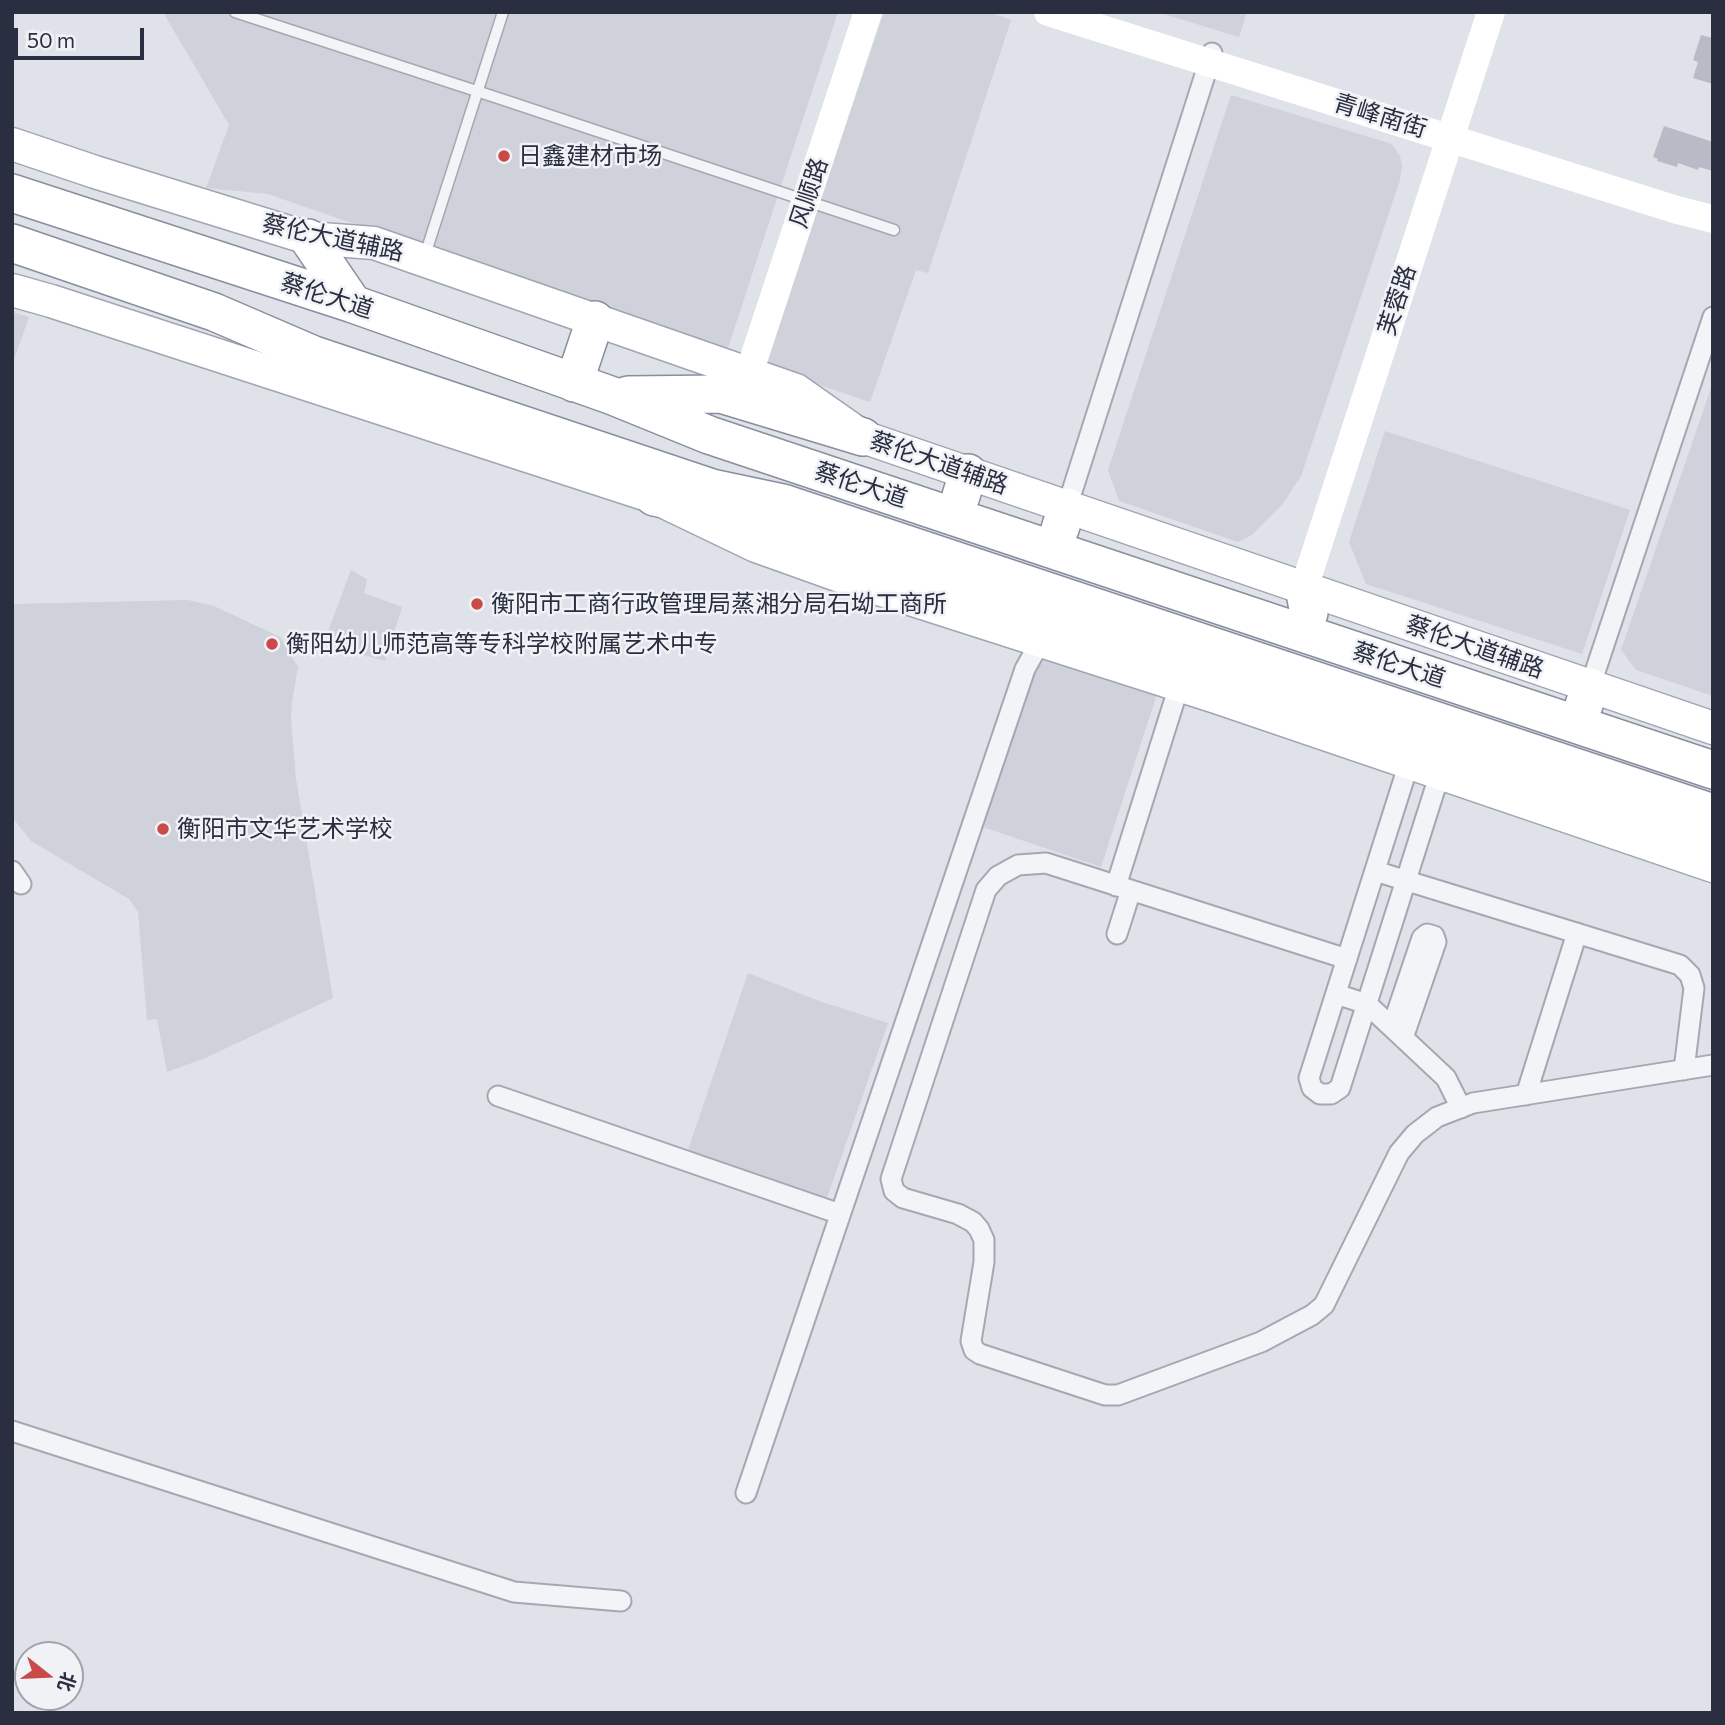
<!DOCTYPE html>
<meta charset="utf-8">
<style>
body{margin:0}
#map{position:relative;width:1725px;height:1725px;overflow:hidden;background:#e0e2e9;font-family:Commissioner,"Noto Sans SC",sans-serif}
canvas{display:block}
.frame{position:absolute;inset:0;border:14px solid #292e40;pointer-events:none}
.north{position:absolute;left:14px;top:1641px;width:70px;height:70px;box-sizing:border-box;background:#f0f2f6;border:2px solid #a0a4ad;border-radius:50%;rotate:108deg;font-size:19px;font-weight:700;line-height:28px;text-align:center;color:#292e40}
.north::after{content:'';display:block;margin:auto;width:24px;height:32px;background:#ca4a4a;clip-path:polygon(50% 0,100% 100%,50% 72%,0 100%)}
.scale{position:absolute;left:14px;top:28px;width:130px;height:32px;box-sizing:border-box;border:4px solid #292e40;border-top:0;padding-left:9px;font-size:21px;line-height:24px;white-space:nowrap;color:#292e40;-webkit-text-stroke:5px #f0f2f6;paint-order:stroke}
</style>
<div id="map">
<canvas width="1725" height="1725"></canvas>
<div class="frame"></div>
<div class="north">北</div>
<div class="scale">50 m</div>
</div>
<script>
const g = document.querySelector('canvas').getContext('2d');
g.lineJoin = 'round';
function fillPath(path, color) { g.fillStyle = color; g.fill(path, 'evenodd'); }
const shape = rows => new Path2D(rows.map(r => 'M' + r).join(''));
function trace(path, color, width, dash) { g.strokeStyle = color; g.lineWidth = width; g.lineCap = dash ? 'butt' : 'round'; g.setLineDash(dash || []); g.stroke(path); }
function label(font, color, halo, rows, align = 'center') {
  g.font = font + ' Commissioner,"Noto Sans SC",sans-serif'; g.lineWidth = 5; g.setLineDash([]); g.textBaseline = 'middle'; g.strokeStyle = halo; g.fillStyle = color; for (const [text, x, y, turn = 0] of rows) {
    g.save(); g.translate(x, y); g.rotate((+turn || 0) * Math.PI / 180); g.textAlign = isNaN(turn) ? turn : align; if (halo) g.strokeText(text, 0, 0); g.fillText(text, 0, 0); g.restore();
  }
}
const built = shape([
 [163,12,838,12,728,348,717,350,268,194,206,188,229,125],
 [884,12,988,12,1011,20,928,273,916,270,870,402,770,368,767,357],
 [1157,12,1247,12,1239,37],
 [1231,95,1392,144,1400,156,1402,167,1400,180,1301,476,1282,505,1252,535,1238,542,1119,501,1108,470],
 [12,312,29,317,12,365],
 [1713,382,1713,696,1636,670,1621,650],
 [1385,431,1630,510,1582,654,1366,584,1349,542],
 [351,570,367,579,364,593,402,607,385,661,333,646,334,639,326,637],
 [188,600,214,606,280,637,298,667,292,702,291,718,296,779,333,998,203,1059,167,1072,157,1019,147,1020,138,912,129,899,31,841,12,817,12,604],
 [1048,658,1157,694,1101,867,980,826,1033,666],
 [748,973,819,1001,888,1023,827,1198,688,1150]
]);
const building = shape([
 [1701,35,1713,38,1713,84,1693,78,1698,62,1693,60],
 [1664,126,1713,142,1713,171,1699,167,1698,170,1678,163,1677,167,1657,161,1658,159,1653,157]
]);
const lane = shape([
 [235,12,507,101,894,230],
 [425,255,503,12]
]);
const street = shape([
 [1067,507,1212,53],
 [1590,687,1713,317],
 [1409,763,1309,1078,1312,1088,1320,1094,1331,1094,1340,1088,1440,773],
 [12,871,21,884],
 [1375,871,1680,965,1690,975,1694,988,1684,1070],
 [1116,886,1179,686],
 [1117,934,1131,890],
 [1347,959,1046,863,1018,865,998,876,986,890,891,1179,894,1191,903,1198,958,1214,973,1222,979,1229,984,1240,984,1262,971,1341,974,1350,980,1354,1105,1395,1118,1395,1261,1342,1312,1315,1324,1305,1399,1153,1415,1134,1437,1117,1473,1103,1713,1065],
 [1336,994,1367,1004,1446,1078,1461,1108],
 [1392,1027,1422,938,1427,934,1434,936,1436,942,1403,1038],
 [1526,1095,1577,933],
 [498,1096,840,1214],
 [12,1431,514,1592,621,1601],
 [746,1493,1025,669,1040,642]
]);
const secondary = shape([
 [1048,12,1677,210,1713,219],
 [749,373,868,12],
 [1304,588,1491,12]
]);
const primary = shape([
 [12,144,95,172,308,238,374,243,796,390,863,437,1713,728],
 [12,290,51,301,654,497,756,546,854,581,1216,697,1713,866]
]);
const highway = shape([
 [12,193,353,304,613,396,709,435,1713,770],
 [308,238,353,304],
 [12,243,214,312,314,355,712,488,783,503,1713,813],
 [574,383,595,320],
 [628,395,721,394,863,437],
 [961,496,968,473],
 [654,497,709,508],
 [725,506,730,513,1713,846],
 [1060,529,1067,507],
 [1304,588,1309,613],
 [1584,705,1590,687]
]);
const markers = [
 [504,156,7,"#ca4a4a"],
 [477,604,7,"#ca4a4a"],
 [272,644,7,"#ca4a4a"],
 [163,829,7,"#ca4a4a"]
];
const streetNames = [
 ["青峰南街",1380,116,17],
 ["风顺路",809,193,-72],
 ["蔡伦大道辅路",333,238,12],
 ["蔡伦大道",327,296,18],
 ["芙蓉路",1397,300,-72],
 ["蔡伦大道辅路",939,463,19],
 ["蔡伦大道",861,485,18],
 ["蔡伦大道辅路",1475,647,19],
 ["蔡伦大道",1399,665,18]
];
const poiNames = [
 ["日鑫建材市场",518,156],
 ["衡阳市工商行政管理局蒸湘分局石坳工商所",491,604],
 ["衡阳幼儿师范高等专科学校附属艺术中专",286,644],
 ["衡阳市文华艺术学校",177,829]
];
fillPath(built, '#cfd1db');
fillPath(building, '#b8bbc5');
trace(lane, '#a5a8b3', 13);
trace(street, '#a5a8b3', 23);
trace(primary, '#a0a5b4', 35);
trace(highway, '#888e9f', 40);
trace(lane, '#f3f4f7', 10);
trace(street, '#f3f4f7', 19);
trace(secondary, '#fff', 28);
trace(primary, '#fff', 32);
trace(highway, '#fff', 37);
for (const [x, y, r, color] of markers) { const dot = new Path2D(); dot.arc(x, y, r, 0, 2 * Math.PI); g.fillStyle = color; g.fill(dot); trace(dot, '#f0f2f6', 2.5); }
label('24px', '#292e40', '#f0f2f6', streetNames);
label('24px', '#292e40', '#f0f2f6', poiNames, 'left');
</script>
